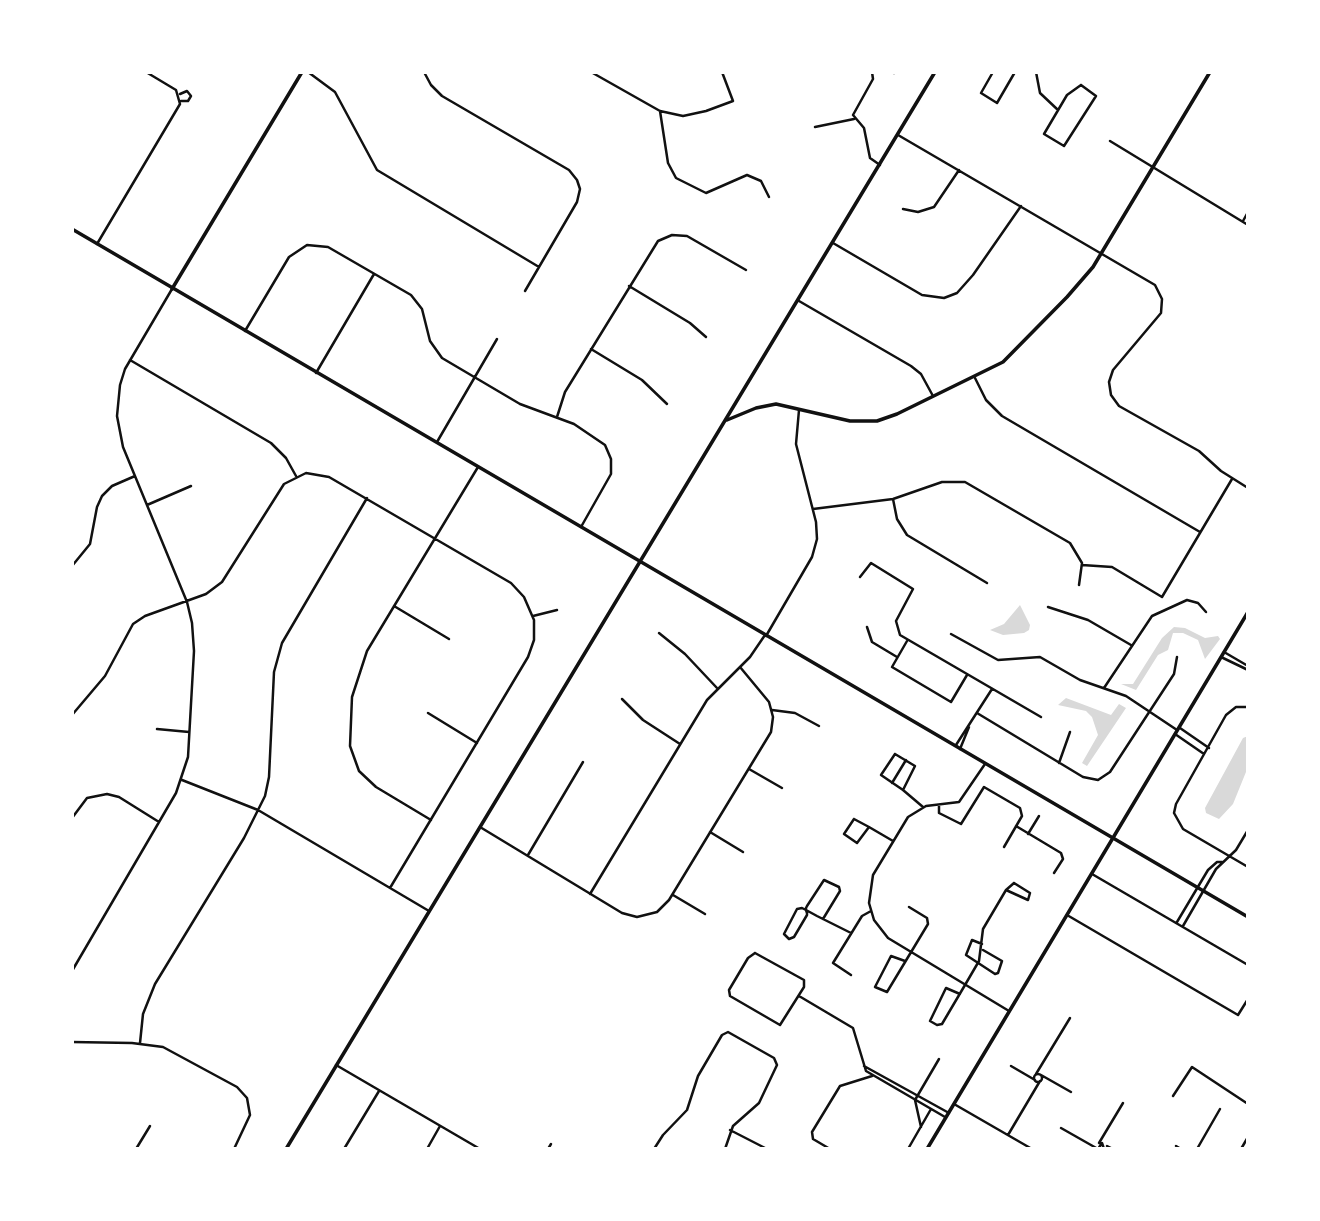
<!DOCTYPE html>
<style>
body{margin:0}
#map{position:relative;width:1320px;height:1221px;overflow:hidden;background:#fff;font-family:"Crimson Pro",serif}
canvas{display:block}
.frame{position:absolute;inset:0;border:74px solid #fff;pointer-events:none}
</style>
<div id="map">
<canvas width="1320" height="1221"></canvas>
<div class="frame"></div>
</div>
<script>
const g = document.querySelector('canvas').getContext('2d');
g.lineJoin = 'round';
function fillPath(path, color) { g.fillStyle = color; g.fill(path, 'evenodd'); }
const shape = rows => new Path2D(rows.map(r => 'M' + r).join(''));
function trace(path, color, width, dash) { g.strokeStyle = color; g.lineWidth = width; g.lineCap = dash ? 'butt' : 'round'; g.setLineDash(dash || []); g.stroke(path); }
const water = shape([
 [1020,605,1030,625,1029,630,1024,633,1003,635,990,630,1004,624],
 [1174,627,1185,628,1205,638,1218,636,1220,639,1205,659,1198,640,1183,633,1173,633,1168,650,1158,655,1136,690,1121,684,1133,684,1162,638],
 [1066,698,1111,715,1119,704,1126,708,1087,766,1082,763,1098,735,1092,717,1086,711,1058,705],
 [1248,736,1248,767,1233,804,1219,819,1206,813,1205,808,1243,738]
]);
const minor = shape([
 [308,72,335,92,377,170,539,267],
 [424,72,431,85,442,96,569,170,577,180,580,189,577,202,525,291],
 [591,72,660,111,683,116,706,111,733,101,722,72],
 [872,72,873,79,853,115,864,128,870,158,880,165],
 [993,72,981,93,997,103,1015,72],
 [1036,72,1040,93,1058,110],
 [894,73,895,72],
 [1081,85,1096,96,1064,146,1044,134,1067,95,1081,85],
 [180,94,187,91,191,96,188,101,181,101],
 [660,111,668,163,676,178,706,193,747,175,761,181,769,197],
 [815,127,854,119],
 [898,135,1155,285,1162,299,1161,313,1113,370,1109,382,1111,395,1119,406,1199,451,1221,471,1248,488],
 [1110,141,1248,225],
 [903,209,918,212,934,207,959,170],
 [1243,221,1248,212],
 [833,243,922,295,944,298,957,293,973,275,1021,206],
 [97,244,180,104,176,90,146,72],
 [629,286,690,323,706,337],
 [799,301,911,366,921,374,933,396],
 [245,331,289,257,307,245,328,247,411,295,422,309,430,341,442,358,520,404,574,424,605,445,611,459,611,474,581,527],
 [591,349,642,380,667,404],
 [130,360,271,443,286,458,296,476],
 [316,373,374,274],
 [975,378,986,400,1002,416,1200,532],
 [557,417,565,392,658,241,672,235,687,236,746,270],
 [437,442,497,339],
 [893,499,897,519,907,535,987,583],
 [147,505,191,486],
 [813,509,893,499,942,482,965,482,1070,543,1082,563,1079,585],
 [1082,565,1112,567,1162,597,1232,479],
 [72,566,90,544,97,507,102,496,112,486,135,476],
 [860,577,871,563,913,589,896,621,900,635,1041,717],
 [394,606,449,639],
 [1048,607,1088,620,1131,645],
 [533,616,557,610],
 [867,627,872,642,897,657],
 [659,633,685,654,717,688],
 [951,634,998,660,1040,657,1080,680,1126,696,1177,730],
 [766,636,812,557,817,539,816,522,796,444,799,410],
 [907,641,892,667,951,702,967,675],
 [1224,652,1248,666],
 [1221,657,1248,670],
 [1104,688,1152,616,1187,600,1198,603,1206,612],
 [622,699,643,720,680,744],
 [1248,707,1236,707,1226,715,1176,804,1174,813,1183,829,1248,867],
 [772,710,795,713,819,726],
 [428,713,477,743],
 [977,713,1083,777,1098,780,1110,772,1174,674,1177,657],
 [72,715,105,676,133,624,145,616,206,594,222,582,284,484,306,473,329,477,511,583,524,597,534,620,534,640,528,657,390,888],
 [1180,728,1209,748],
 [157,729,189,732],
 [1175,734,1204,754],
 [956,745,992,689],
 [960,749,969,727],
 [895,754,915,766,903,790,881,775,895,754],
 [1059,763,1070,732],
 [985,764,959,802,926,806,908,817,873,875,869,903,874,920,888,938,1009,1011],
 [749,769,782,788],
 [182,780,258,810,429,911],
 [892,783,906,760],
 [903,790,923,807],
 [939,805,939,813,961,824,984,787,1020,808,1022,816,1004,847],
 [72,818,87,798,107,794,119,797,159,822],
 [854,819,869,827,857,843,844,834,854,819],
 [431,820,376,787,359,771,350,746,352,697,367,651,478,467],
 [1016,826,1061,853,1063,859,1054,873],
 [480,827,622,913,637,917,657,912,669,900,771,732,773,717,769,702,740,667],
 [869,827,893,841],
 [710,832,743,852],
 [1028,834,1039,816],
 [528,855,583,762],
 [1092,874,1248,965],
 [1014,883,1030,893,1028,900,1006,890,1014,883],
 [590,894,707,700,750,657,765,635],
 [673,895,705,914],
 [1067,915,1238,1015,1248,999],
 [823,919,840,891,839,887,824,880,807,906,806,908,806,910,807,913,807,915,794,937,789,939,784,934,797,909,802,908,806,910,817,916,851,933],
 [1177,922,1208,870,1217,862,1222,862],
 [1183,926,1216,869,1236,850,1248,830],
 [982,944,972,940,966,955,995,974,998,973,1002,961,983,950],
 [755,953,804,980,804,987,780,1025,730,996,729,990,748,958,755,953],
 [905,961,891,956,875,987,887,992,928,924,927,918,909,907],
 [72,971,176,793,188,757,194,651,192,623,187,602,123,447,117,416,120,385,125,369,172,289],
 [851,975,833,963,862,916,871,911],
 [960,994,946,988,930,1021,937,1025,942,1024,965,985,979,961,983,929,1006,890],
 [799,996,853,1028,866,1071,945,1117],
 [72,1042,132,1043,163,1047,237,1087,247,1098,250,1115,234,1149],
 [140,1043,143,1014,155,984,244,838,265,796,269,777,274,672,282,643,367,498],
 [336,1065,480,1149],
 [864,1066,949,1113],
 [1011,1066,1035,1080],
 '1034 1078a4 4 0 1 1 8 0a4 4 0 1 1-8 0Z',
 [1036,1074,1070,1018],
 [1041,1075,1071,1092],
 [1173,1096,1192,1067,1248,1104],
 [954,1104,1032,1149],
 [921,1127,915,1100,939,1059],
 [1061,1128,1098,1149],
 [730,1130,767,1149],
 [1008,1135,1040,1081],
 [1099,1143,1123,1103],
 [1107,1146,1113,1149],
 [1176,1146,1181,1149],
 [136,1149,150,1126],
 [344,1149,379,1091],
 [427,1149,440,1126],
 [548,1149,551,1144],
 [654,1149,663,1135,687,1110,698,1076,722,1035,728,1032,774,1058,777,1065,759,1103,733,1126,725,1149],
 [830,1149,813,1139,812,1132,840,1086,872,1076],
 [908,1149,931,1109],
 [1098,1149,1102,1143,1104,1149],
 [1197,1149,1220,1109],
 [1241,1149,1248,1137]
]);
const tertiary = shape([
 [172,289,302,72],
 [727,420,756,408,776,404,850,421,877,421,897,414,1003,362,1067,297,1093,267,1210,72],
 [927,1149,1248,612]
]);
const secondary = shape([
 [72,229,1248,917],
 [286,1149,935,72]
]);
fillPath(water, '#d9d9d9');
trace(minor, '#111', 2.5);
trace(tertiary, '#111', 3.5);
trace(secondary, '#111', 3.5);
</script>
